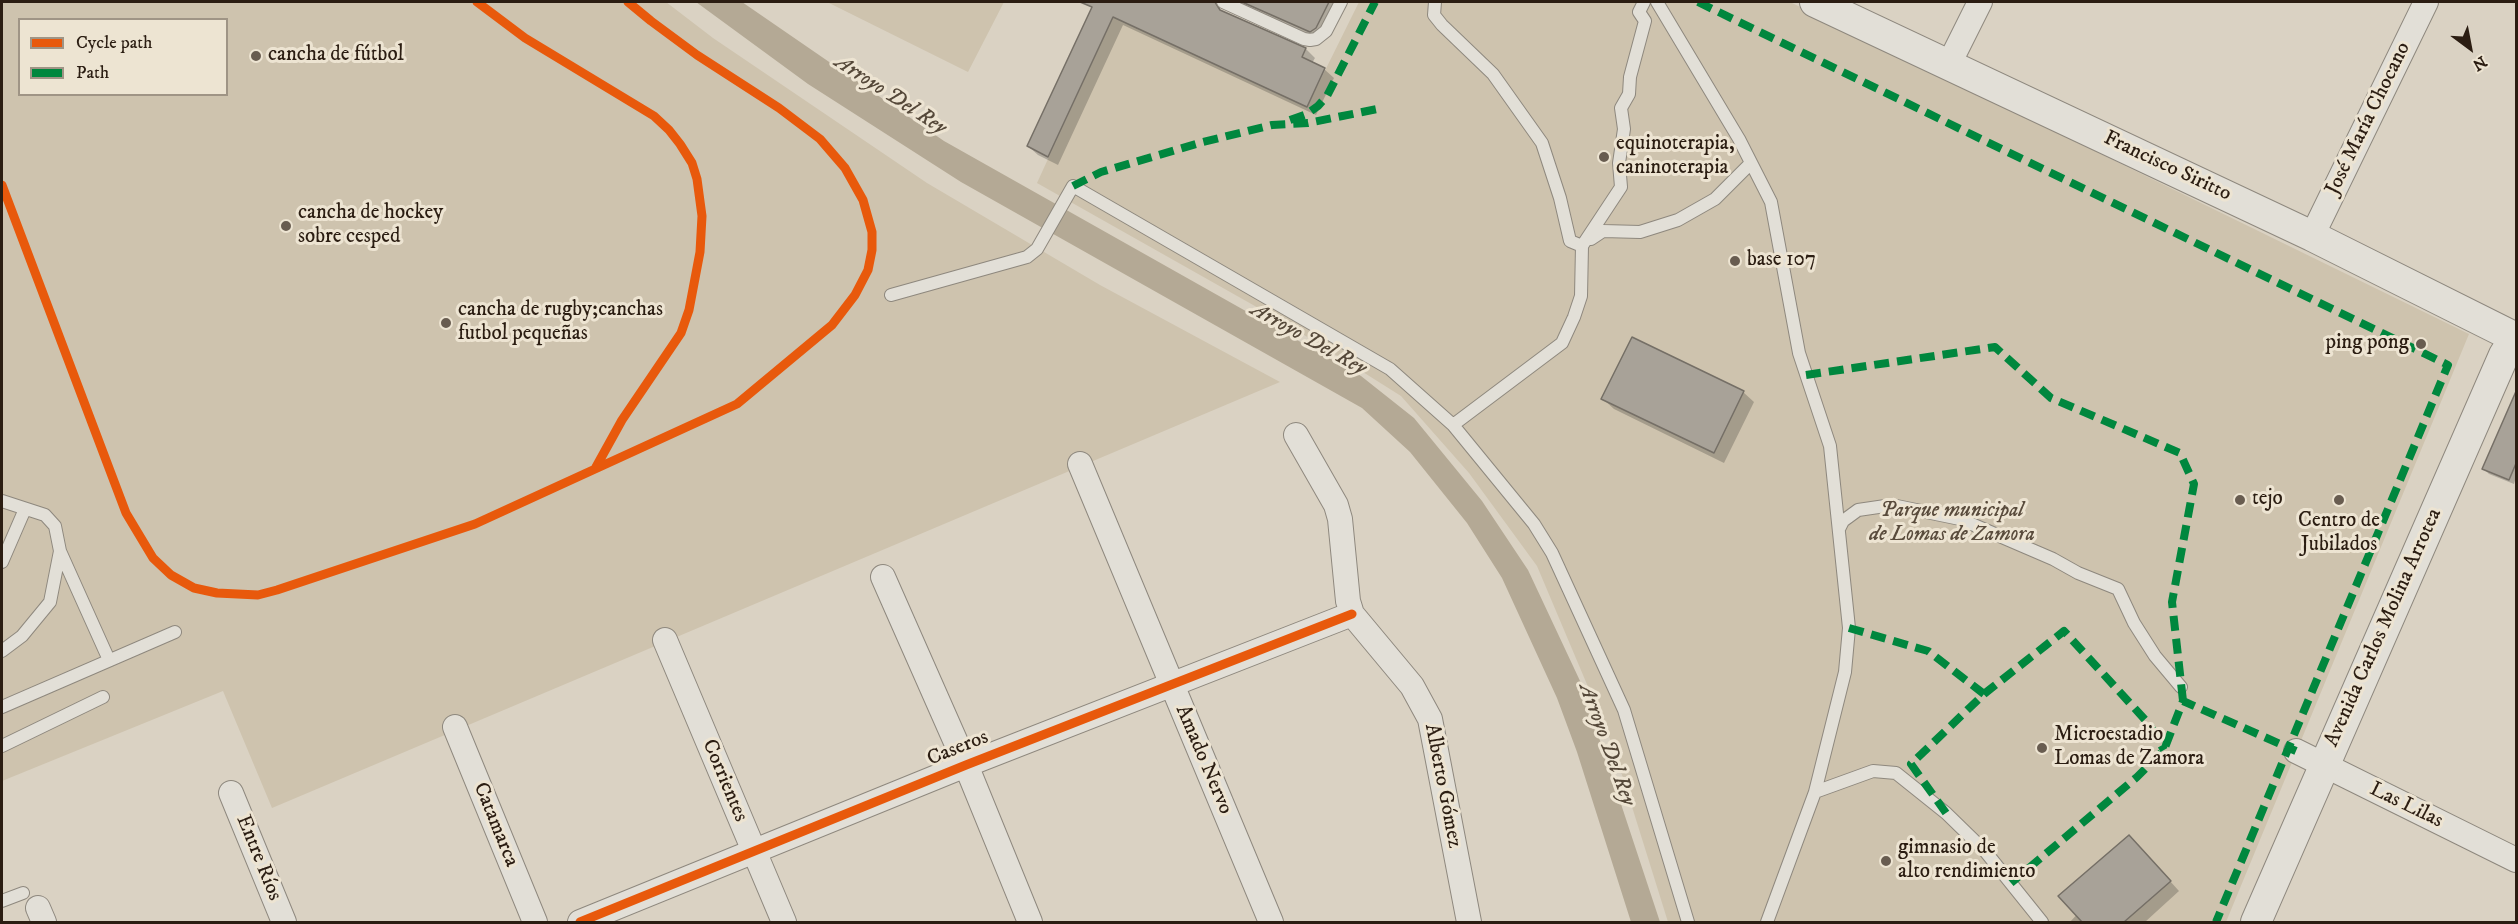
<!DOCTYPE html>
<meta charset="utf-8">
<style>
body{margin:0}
#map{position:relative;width:2518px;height:924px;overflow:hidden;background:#dad2c3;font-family:"IM FELL DW Pica",serif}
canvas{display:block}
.frame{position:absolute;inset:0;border:3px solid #2b1d12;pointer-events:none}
.legend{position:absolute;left:18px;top:18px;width:210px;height:78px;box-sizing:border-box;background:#ede4d2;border:2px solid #9f9485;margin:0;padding:8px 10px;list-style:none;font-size:18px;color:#2b1d12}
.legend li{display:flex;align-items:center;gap:12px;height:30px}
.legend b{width:30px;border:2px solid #9f9485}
.north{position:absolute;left:2440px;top:18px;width:60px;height:60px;-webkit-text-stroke:4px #ede4d2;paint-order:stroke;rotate:148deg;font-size:16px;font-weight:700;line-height:24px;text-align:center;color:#2b1d12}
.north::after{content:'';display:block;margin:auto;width:21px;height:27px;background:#2b1d12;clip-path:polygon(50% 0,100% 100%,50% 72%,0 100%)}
</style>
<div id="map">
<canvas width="2518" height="924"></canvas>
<div class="frame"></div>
<ul class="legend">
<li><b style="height:8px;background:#e8590c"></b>Cycle path</li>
<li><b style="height:8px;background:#00873e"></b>Path</li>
</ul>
<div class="north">N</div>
</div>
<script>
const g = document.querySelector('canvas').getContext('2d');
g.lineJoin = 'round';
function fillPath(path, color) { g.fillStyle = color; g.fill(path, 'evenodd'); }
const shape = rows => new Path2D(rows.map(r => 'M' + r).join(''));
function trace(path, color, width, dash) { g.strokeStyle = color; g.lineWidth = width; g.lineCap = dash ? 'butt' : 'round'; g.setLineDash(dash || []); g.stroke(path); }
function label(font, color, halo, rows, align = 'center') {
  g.font = font + ' "IM FELL DW Pica",serif'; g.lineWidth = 6; g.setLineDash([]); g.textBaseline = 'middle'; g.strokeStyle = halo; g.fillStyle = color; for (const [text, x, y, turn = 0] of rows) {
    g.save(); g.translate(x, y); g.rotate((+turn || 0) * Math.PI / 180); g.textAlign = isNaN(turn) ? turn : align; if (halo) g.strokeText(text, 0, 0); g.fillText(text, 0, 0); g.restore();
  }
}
const green = shape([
 [2,2,666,2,713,38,927,183,1100,285,1280,382,272,808,223,691,2,781],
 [20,20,226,20,226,94,20,94],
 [827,2,1004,2,968,72],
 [1359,2,1790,2,2469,334,2226,922,1668,922,1613,746,1537,566,1469,473,1401,396,1285,323,1037,183,1113,17,1307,107]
]);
const water = shape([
 [696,2,742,2,944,141,1361,376,1414,418,1482,501,1528,570,1581,683,1660,922,1631,922,1577,752,1557,698,1502,578,1467,523,1410,452,1362,408,961,182,808,84]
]);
const shadow = shape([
 [1091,2,1179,2,1223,22,1227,14,1306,49,1315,58,1312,63,1324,69,1334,78,1316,115,1123,25,1058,165,1038,155,1028,146,1095,3],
 [1239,2,1345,2,1323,41,1318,41,1245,8],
 [1743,392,1754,402,1724,463,1614,409,1603,399],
 [2516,393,2516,477,2514,484,2489,474,2484,469],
 [2139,847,2179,891,2145,922,2070,922]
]);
const building = shape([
 [1080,2,1215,2,1220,10,1306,48,1302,57,1325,68,1307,107,1113,17,1048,157,1027,146,1092,7,1080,2],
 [1242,2,1329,2,1316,28,1310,32,1242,2],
 [1632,337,1744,391,1714,453,1601,399,1632,337],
 [2517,389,2517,461,2509,480,2482,469,2517,389],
 [2129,835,2171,881,2124,922,2082,922,2058,896,2129,835]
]);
const service = shape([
 [1223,2,1304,39,1310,40,1316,39,1326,31,1341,2],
 [1435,2,1434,15,1442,25,1493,74,1542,143,1560,198,1570,241,1582,246],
 [1657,2,1739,139,1771,202,1799,353,1830,446,1849,628,1845,672,1815,792],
 [1591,239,1603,231,1640,232,1678,220,1715,199,1751,163],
 [891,295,1027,257,1037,249,1073,186,1390,369,1453,425,1534,524,1552,553,1624,710,1688,922],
 [1453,425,1562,343,1574,317,1581,296,1582,246,1621,187,1619,163,1624,129,1621,108,1629,94,1630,77,1645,21,1639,12,1644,2],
 [2,501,45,515,55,526,60,551,50,602,22,636,2,651],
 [1839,529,1843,521,1858,510,1892,505,1960,519,2053,559,2078,573,2118,589,2134,623,2155,656,2181,687],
 [60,551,109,660],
 [2,562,25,509],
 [2,707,175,632],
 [2,746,103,697],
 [2,901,23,893],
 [1767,922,1815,792,1873,771,1896,773,1946,813,1985,851,2042,922]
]);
const minor = shape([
 [1949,64,1980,2],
 [2312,236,2426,2],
 [1296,435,1336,505,1340,519,1348,601,1352,614,1412,686,1430,719,1469,922],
 [1080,464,1271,922],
 [883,577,966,765,1030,922],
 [665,640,784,922],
 [455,727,535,922],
 [2296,751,2516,860],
 [231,793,284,922],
 [38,908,44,922],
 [580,922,966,765,1352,614]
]);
const tertiary = shape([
 [1815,2,2312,236,2516,338],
 [2256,922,2504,355,2516,336]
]);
const quiet = shape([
 [1698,2,2448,365,2216,922],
 [1290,120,1307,114,1318,106,1327,96,1375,2],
 [1073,186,1101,172,1203,142,1272,125,1308,123,1377,109],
 [1806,375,1995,347,2051,398,2180,453,2194,484,2172,602,2183,701],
 [1849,628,1928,651,1984,694],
 [1946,813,1911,764,1984,694,2064,631,2149,724,2164,750],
 [2011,883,2137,777,2164,750,2183,701,2296,751]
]);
const cycleway = shape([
 [477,2,525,38,654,116,669,130,680,144,692,163,697,179,702,216,700,252,689,310,681,333,622,420,596,467],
 [2,185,126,513,153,558,171,575,194,588,217,593,258,595,277,590,475,524,737,404,832,325,855,295,868,270,872,250,872,232,863,200,845,168,820,139,779,108,697,55,651,21,628,2],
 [580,922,966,765,1352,614]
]);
const markers = [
 [256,56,6,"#685c50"],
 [1604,157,6,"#685c50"],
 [286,226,6,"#685c50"],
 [1735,261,6,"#685c50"],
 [446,323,6,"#685c50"],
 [2421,344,6,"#685c50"],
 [2240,500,6,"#685c50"],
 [2339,500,6,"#685c50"],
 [2042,748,6,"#685c50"],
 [1886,861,6,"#685c50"]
];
const poiNames = [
 ["cancha de fútbol",268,56],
 ["equinoterapia,",1616,145],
 ["caninoterapia",1616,169],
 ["cancha de hockey",298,214],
 ["sobre cesped",298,238],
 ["base 107",1747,261],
 ["cancha de rugby;canchas",458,311],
 ["futbol pequeñas",458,335],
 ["ping pong",2409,344,"right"],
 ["tejo",2252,500],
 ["Centro de",2339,522,"center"],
 ["Jubilados",2339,546,"center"],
 ["Microestadio",2054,736],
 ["Lomas de Zamora",2054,760],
 ["gimnasio de",1898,849],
 ["alto rendimiento",1898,873]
];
const streetNames = [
 ["José María Chocano",2369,119,-64],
 ["Francisco Siritto",2167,167,25],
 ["Avenida Carlos Molina Arrotea",2384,628,-66],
 ["Caseros",958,749,-22],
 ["Amado Nervo",1203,760,67],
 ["Corrientes",724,781,67],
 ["Alberto Gómez",1442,786,79],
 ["Las Lilas",2406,806,26],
 ["Catamarca",495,825,68],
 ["Entre Ríos",258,858,68]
];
const parkNames = [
 ["Parque municipal",1952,512],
 ["de Lomas de Zamora",1952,536]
];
const waterNames = [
 ["Arroyo Del Rey",890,96,33],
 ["Arroyo Del Rey",1308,340,29],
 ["Arroyo Del Rey",1606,745,70]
];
fillPath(green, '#cec3ae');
fillPath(water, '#b4a995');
fillPath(shadow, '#0003');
fillPath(building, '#a8a298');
trace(building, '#756f66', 1.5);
trace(service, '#8e887e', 14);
trace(minor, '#8e887e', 26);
trace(tertiary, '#8e887e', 32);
trace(service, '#e2dfd7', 12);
trace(minor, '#e2dfd7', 24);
trace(tertiary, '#e2dfd7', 30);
trace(quiet, '#00873e', 8, [15, 8]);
trace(cycleway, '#e8590c', 9);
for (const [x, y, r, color] of markers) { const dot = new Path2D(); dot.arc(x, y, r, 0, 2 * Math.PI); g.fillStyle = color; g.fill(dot); trace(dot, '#ede4d2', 2); }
label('21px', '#2b1d12', '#ede4d2', poiNames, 'left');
label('21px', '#2b1d12', '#ede4d2', streetNames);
label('italic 21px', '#594b3c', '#ede4d2', parkNames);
label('italic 22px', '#554839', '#ede4d2', waterNames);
</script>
